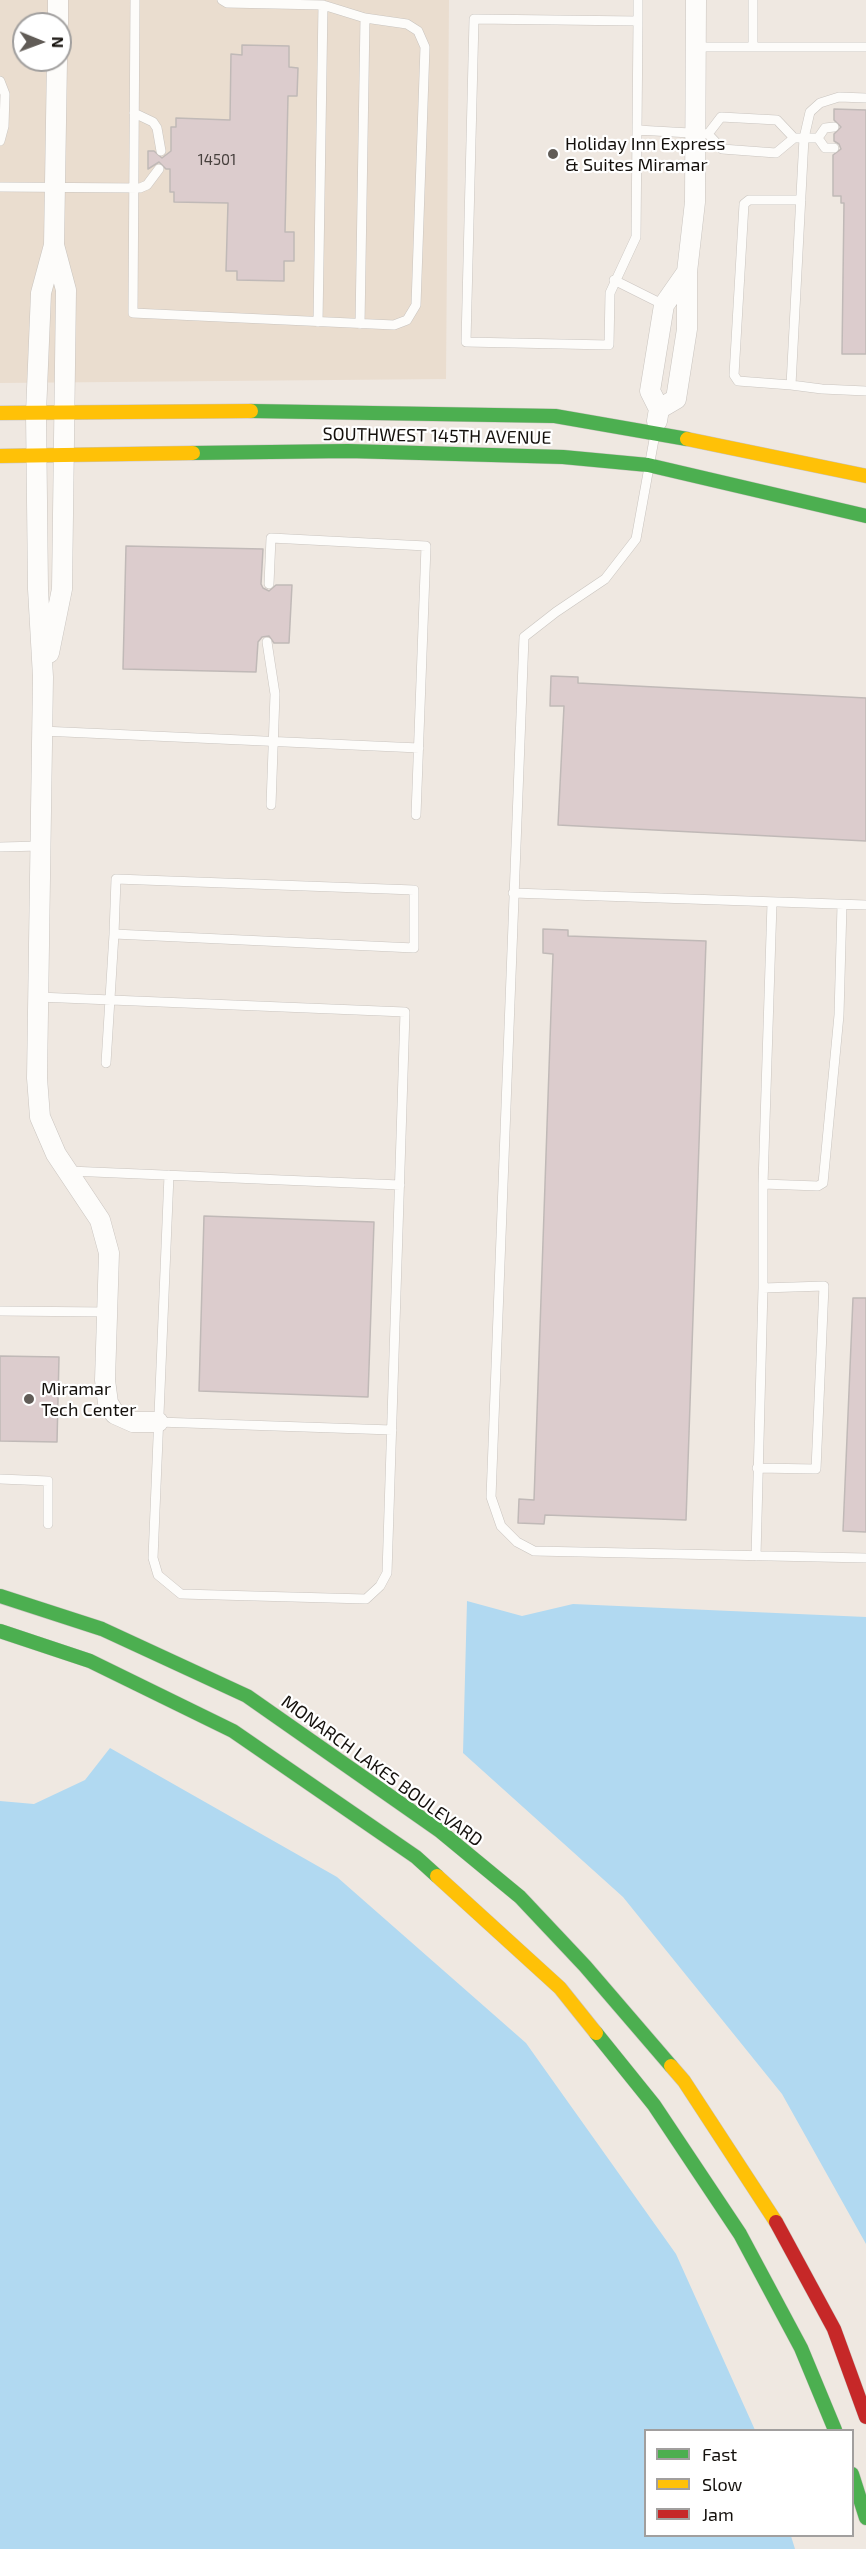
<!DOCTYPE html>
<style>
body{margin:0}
#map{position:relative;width:866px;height:2549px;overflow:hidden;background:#efe8e1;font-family:"Exo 2",sans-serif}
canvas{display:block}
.legend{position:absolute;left:644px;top:2429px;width:210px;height:108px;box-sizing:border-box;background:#fff;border:2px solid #a19f9e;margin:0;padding:8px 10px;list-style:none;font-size:18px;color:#14100c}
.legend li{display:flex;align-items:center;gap:12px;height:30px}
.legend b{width:30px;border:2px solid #a19f9e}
.north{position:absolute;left:12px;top:12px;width:60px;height:60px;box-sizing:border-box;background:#fff;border:2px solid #a19f9e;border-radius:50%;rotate:91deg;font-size:16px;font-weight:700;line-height:24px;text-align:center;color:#14100c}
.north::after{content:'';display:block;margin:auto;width:21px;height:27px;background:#615c57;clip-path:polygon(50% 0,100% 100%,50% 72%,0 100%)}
</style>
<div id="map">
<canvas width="866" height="2549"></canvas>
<ul class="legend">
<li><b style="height:8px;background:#4caf50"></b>Fast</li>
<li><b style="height:8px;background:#ffc107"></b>Slow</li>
<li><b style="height:8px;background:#c62828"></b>Jam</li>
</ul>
<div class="north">N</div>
</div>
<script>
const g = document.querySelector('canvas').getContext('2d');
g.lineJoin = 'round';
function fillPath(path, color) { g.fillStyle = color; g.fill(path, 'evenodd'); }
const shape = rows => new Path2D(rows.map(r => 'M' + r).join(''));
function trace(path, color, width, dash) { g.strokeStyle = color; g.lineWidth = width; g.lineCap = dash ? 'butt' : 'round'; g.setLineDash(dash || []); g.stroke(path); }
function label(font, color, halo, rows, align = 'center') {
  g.font = font + ' "Exo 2",sans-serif'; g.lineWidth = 4.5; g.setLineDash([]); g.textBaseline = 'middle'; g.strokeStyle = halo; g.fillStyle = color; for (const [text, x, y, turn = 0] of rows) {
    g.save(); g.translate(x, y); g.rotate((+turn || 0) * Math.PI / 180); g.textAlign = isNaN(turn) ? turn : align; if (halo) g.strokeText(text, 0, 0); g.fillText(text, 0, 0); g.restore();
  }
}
const built = shape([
 [0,0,449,0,446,379,0,383],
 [24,24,60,24,60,60,24,60]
]);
const water = shape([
 [467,1601,522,1616,573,1604,866,1617,866,2244,782,2094,623,1897,463,1753],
 [110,1748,337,1877,526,2043,676,2254,755,2430,646,2430,646,2536,791,2536,795,2549,0,2549,0,1801,34,1804,85,1780]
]);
const building = shape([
 [242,45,289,46,289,67,298,68,297,96,288,96,285,232,294,232,294,261,284,261,284,281,237,280,237,271,226,271,228,203,174,202,174,192,170,192,170,169,166,169,159,162,148,169,148,151,154,151,162,158,171,151,171,127,176,127,176,118,230,120,231,54,242,55,242,45],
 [834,109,866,110,866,354,842,354,844,203,841,203,841,196,833,196,833,155,841,149,839,144,834,141,834,134,841,127,834,120,834,109],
 [126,546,263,549,261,584,263,588,269,591,276,585,292,585,289,643,274,643,269,636,262,637,258,642,256,672,123,669,126,546],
 [551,676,578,677,578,683,866,698,866,841,558,825,564,706,550,706,551,676],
 [543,929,568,930,568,936,706,941,686,1520,545,1515,544,1524,518,1523,519,1499,534,1500,553,954,543,953,543,929],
 [204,1216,374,1222,368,1397,199,1391,204,1216],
 [853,1298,866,1298,866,1532,843,1531,853,1298],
 [0,1356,59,1357,57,1442,0,1441,0,1356]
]);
const lane = shape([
 [135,0,133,313,394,325,407,320,416,305,425,47,418,31,407,24,365,18,323,5,227,3,222,0],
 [753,0,753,47,866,47],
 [638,21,638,0],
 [696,47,753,47],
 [0,81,5,94,4,126,0,141],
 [134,113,153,122,157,128,161,151],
 [637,130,638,21,474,19,466,342,609,345,610,293,636,237,637,130,708,134,722,149,776,153,794,138,804,138,810,112,820,103,839,97,866,98],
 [708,134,721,117,777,120,794,138],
 [818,138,804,138,791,385,822,389,866,391],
 [818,138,825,148,834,148],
 [818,138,825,128,834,127],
 [0,187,140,188,147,185,159,169],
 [614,280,664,305],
 [318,322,323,5],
 [360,324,365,18],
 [791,385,738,381,734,375,744,204,749,200,801,200],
 [655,434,636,539,605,579,556,612,524,637,491,1497,501,1526,517,1542,534,1551,866,1558],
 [269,584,271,538,426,546,416,815],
 [267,642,275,694,271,805],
 [42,731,419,748],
 [0,847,41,846],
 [513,893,866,905],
 [38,997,405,1012,387,1573,380,1586,366,1599,181,1594,158,1575,153,1558,169,1175],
 [106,1063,114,934,414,948,414,890,116,879,114,934],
 [69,1171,400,1185],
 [763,1184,818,1186,823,1183,839,1015,842,905],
 [0,1311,107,1312],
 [158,1422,392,1430],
 [757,1468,816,1469,824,1286,763,1288],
 [0,1479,48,1481,48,1524],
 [756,1556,763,1288,763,1184,772,903]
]);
const street = shape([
 [58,24,58,0],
 [57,60,54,245,41,293,36,413,38,589,43,677,37,1078,40,1117,56,1154,100,1220,109,1253,105,1380,108,1403,115,1414,133,1422,158,1422],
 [659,409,676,399,687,329,687,272,695,202,696,0],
 [657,421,659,409,650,391,664,305,687,272],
 [49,653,62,589,66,290,54,245]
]);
const fast = shape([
 [251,411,555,416,687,439],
 [193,453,348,451,563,457,648,465,866,516],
 [0,1596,102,1629,247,1696,440,1831,520,1897,585,1966,671,2066],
 [0,1631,90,1661,233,1731,416,1857,437,1876],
 [596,2033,654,2105,740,2234,801,2348,835,2430],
 [852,2474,866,2518]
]);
const slow = shape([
 [0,413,251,411],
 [687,439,866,476],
 [0,456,193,453],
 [437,1876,560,1988,596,2033],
 [671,2066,684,2081,776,2222]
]);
const jam = shape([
 [776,2222,834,2329,866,2417]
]);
const markers = [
 [553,154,6,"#615c57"],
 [29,1399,6,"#615c57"]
];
const numberNames = [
 ["14501",217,160]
];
const poiNames = [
 ["Holiday Inn Express",565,144],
 ["& Suites Miramar",565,165],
 ["Miramar",41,1389],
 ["Tech Center",41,1410]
];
const streetNames = [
 ["SOUTHWEST 145TH AVENUE",437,436,1],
 ["MONARCH LAKES BOULEVARD",382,1771,36]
];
fillPath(built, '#eaddcf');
fillPath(water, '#b1d9f1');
fillPath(building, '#dccccd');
trace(building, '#c0b9b7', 1.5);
trace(lane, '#c9c4bf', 10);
trace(street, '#c9c4bf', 21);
trace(fast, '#c9c4bf', 15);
trace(slow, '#c9c4bf', 15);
trace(jam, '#c9c4bf', 15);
trace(lane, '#fdfcfa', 9);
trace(street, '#fdfcfa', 20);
trace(fast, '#4caf50', 14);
trace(slow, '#ffc107', 14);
trace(jam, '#c62828', 14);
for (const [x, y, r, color] of markers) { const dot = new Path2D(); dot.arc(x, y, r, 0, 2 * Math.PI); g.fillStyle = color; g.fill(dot); trace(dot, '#fff', 2); }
label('15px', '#463f3c', null, numberNames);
label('18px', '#14100c', '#fff', poiNames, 'left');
label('18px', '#14100c', '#fff', streetNames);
</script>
